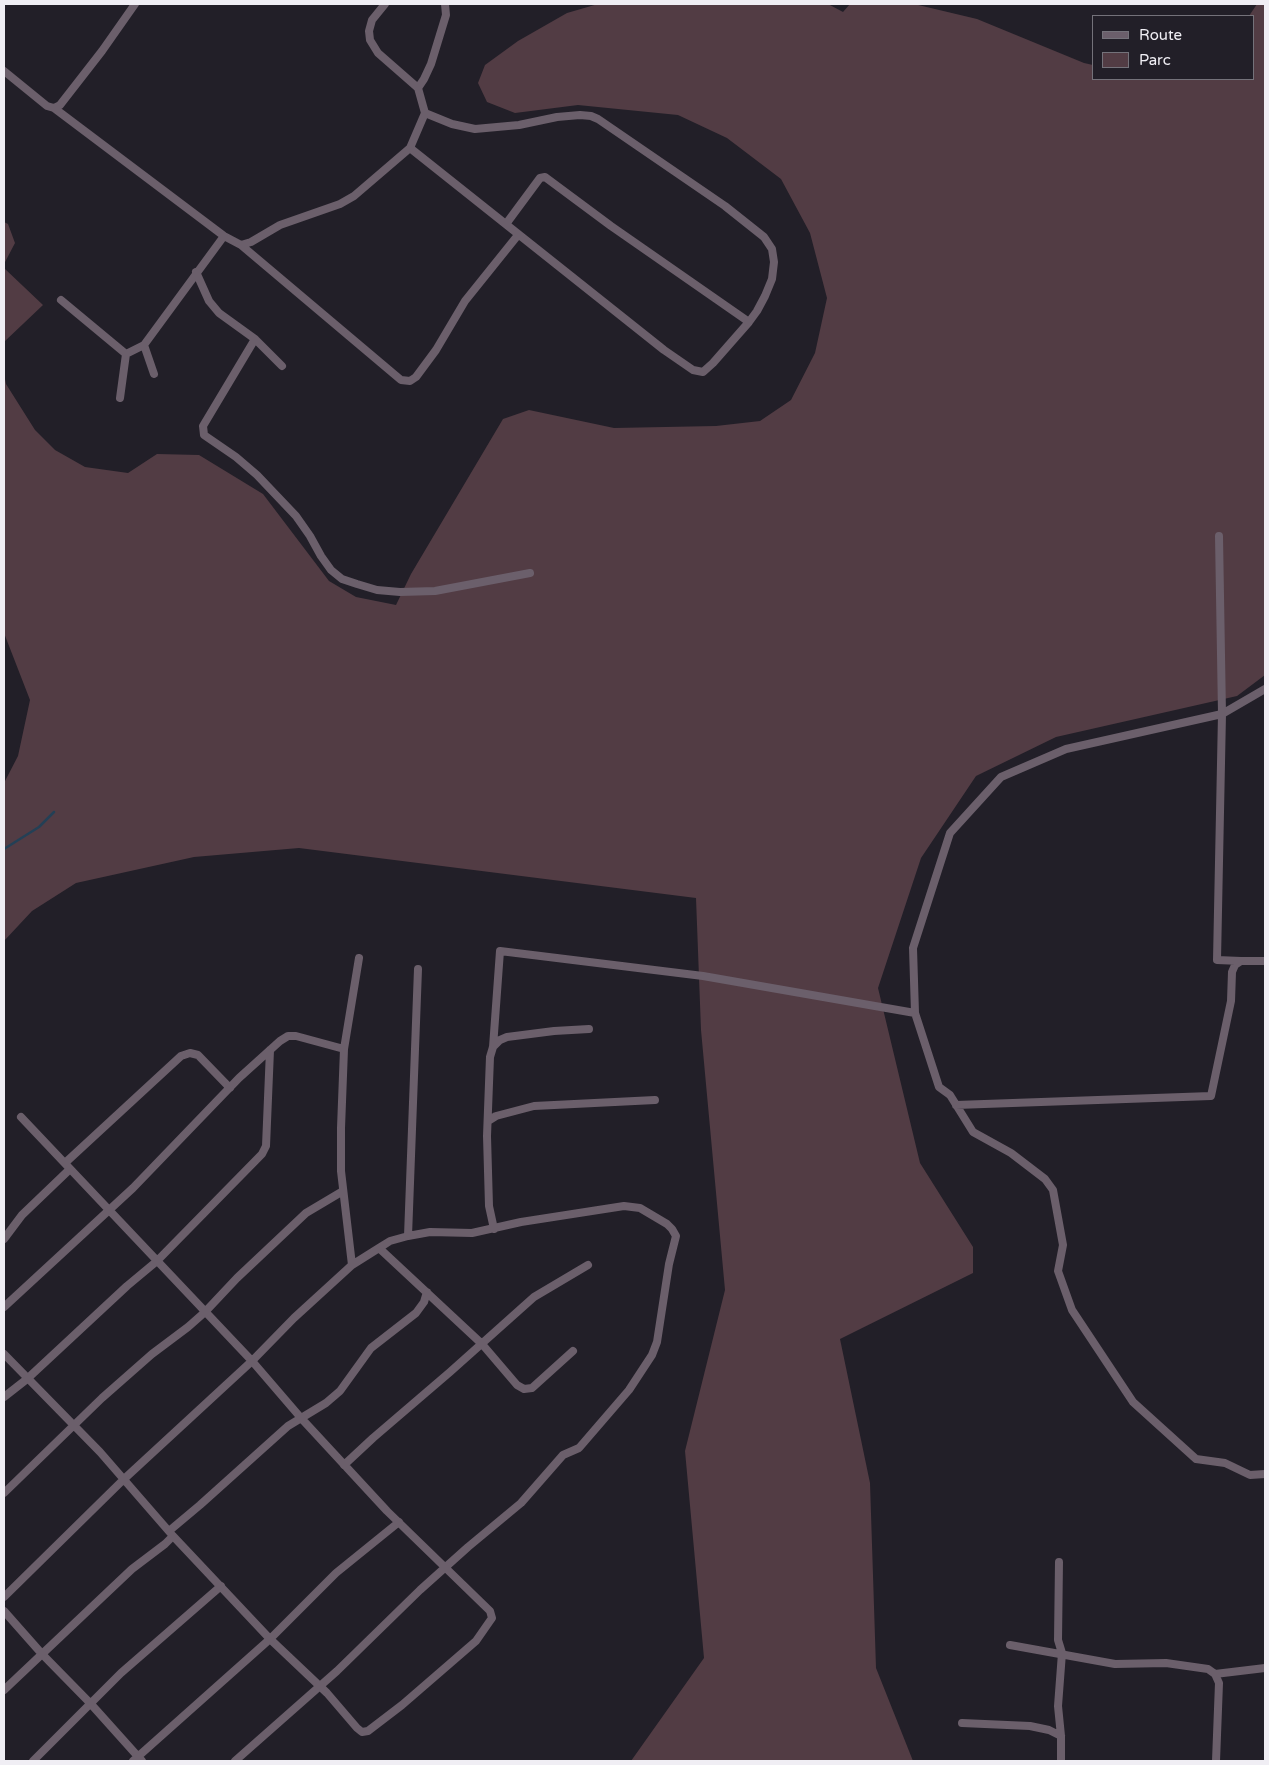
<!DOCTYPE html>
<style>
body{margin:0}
#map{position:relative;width:1269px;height:1765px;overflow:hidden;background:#221f28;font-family:"Varela Round",sans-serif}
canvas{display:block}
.frame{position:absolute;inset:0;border:5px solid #f0eef4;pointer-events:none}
.legend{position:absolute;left:1092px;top:15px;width:162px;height:65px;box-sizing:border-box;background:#221f28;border:1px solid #74727a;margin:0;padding:6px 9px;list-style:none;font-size:15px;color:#f0eef4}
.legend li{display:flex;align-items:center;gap:10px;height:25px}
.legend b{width:25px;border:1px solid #74727a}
</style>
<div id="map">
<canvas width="1269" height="1765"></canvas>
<div class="frame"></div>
<ul class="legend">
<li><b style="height:6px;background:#6b5f6b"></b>Route</li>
<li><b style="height:14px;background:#523c44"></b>Parc</li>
</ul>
</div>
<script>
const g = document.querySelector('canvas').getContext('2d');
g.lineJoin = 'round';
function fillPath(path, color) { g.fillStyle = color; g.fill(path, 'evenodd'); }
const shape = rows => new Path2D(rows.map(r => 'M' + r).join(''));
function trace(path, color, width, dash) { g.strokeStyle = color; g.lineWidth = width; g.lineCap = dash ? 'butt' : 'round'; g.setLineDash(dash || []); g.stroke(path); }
const green = shape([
 [598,4,828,4,843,12,850,4,914,4,977,19,1084,63,1093,65,1093,79,1253,79,1253,16,1249,16,1257,4,1265,4,1265,675,1237,696,1056,737,976,776,921,858,878,988,920,1163,973,1247,973,1273,840,1339,870,1483,876,1668,913,1761,631,1761,704,1658,685,1451,725,1290,701,1030,696,898,299,848,194,857,76,883,32,911,4,941,4,783,18,756,30,700,4,633,4,374,6,384,35,430,55,450,85,467,128,473,157,454,199,455,263,494,329,581,356,597,396,605,411,574,503,419,529,410,614,428,716,426,760,421,791,400,815,353,827,298,810,233,781,179,727,138,678,115,578,105,515,113,487,102,478,83,485,65,518,41,567,13],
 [4,222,8,224,15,243,4,264],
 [4,268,43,305,4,342]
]);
const stream = shape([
 [4,849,39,827,54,812]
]);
const street = shape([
 [385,4,372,20,369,31,370,40,378,53,418,88],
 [4,71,47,106,54,108,224,236,241,245,401,380,410,381,416,377,436,350,465,301,518,235],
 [54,108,60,105,102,51,135,4],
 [410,148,664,350,693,370,703,372,713,363,749,322,757,311,765,296,772,279,774,262,772,249,764,237,725,206,598,119,591,116,580,115,557,117,519,125,475,129,452,124,425,113],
 [506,224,540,178,545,177,611,226,749,322],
 [241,245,251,242,280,225,340,204,354,196,410,148,425,113,418,88,424,79,431,64,446,15,445,4],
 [196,272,209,301,219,313,255,339,282,366],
 [61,300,126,354],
 [255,339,203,426,204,435,236,457,257,475,296,516,310,536,321,556,331,570,342,579,357,584,377,590,400,592,435,591,530,573],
 [144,345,154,374],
 [120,398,126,354,144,345,224,236],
 [1219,536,1222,714,1217,960,1241,961],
 [915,1013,913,948,950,833,1001,777,1066,749,1222,714,1265,689],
 [493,1047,500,1040,507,1037,554,1031,589,1029],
 [956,1105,1211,1096,1231,1001,1232,972,1235,965,1241,961,1265,961],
 [488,1121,496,1116,534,1106,655,1100],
 [65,1163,181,1056,190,1053,198,1055,230,1088],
 [494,1229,489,1206,487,1136,490,1057,493,1047,500,951,703,976,915,1013,939,1087,950,1095,973,1132,1011,1153,1045,1179,1053,1190,1063,1245,1058,1271,1072,1310,1133,1402,1196,1459,1225,1463,1250,1475,1265,1474],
 [408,1236,418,969],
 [4,1239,22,1215,70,1169],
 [379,1248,482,1344,517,1385,524,1389,532,1388,573,1351],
 [352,1265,341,1171,341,1128,344,1049,359,958],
 [4,1307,133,1188,239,1078,280,1041,288,1036,296,1036,344,1049],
 [4,1354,100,1452,173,1536,270,1639,327,1693,357,1728,362,1732,368,1731,402,1705,476,1641,492,1618,490,1611,387,1511,301,1418,252,1361,21,1117],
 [4,1397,27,1379,127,1286,157,1261,262,1154,266,1146,270,1050],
 [344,1465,373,1438,450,1372,534,1297,588,1265],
 [4,1493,102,1398,152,1354,188,1327,205,1312,237,1278,306,1213,343,1191],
 [169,1531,200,1505,288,1426,326,1403,340,1391,371,1348,416,1313,424,1302,427,1292],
 [1059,1562,1058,1640,1062,1653,1058,1706,1061,1736,1061,1761],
 [4,1597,123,1480,252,1361,294,1318,352,1265,379,1248,390,1241,408,1236,430,1232,472,1233,521,1222,624,1206,640,1208,667,1224,672,1229,676,1236,669,1264,657,1342,652,1355,629,1390,579,1448,563,1455,521,1503,468,1547,420,1590,337,1671,235,1761],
 [4,1611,42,1654,90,1703,142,1761],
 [1010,1645,1115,1664,1166,1663,1208,1669,1215,1674,1219,1683,1216,1761],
 [1215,1674,1265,1668],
 [4,1690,132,1569,165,1544,173,1536],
 [962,1723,1030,1726,1049,1730,1061,1736],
 [33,1761,121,1673,221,1586],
 [133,1761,270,1639,336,1573,399,1522]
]);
fillPath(green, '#523c44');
trace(stream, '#234056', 2.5);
trace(street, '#6b5f6b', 8);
</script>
